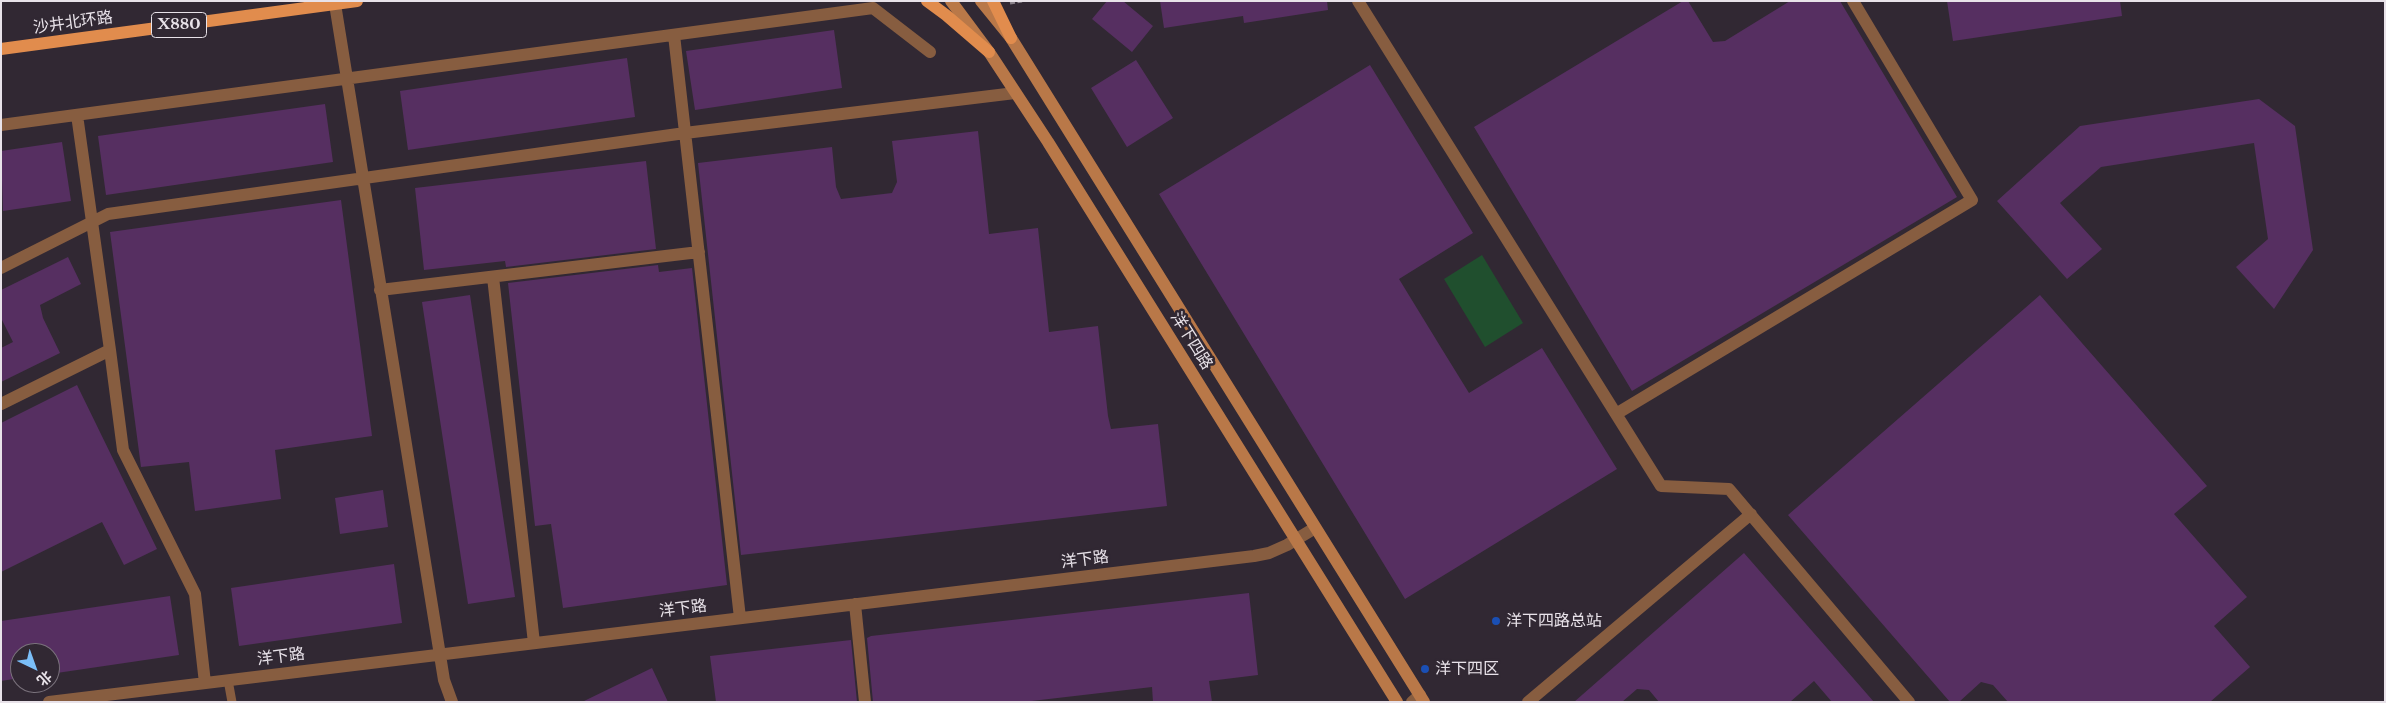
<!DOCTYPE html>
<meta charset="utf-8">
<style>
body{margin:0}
#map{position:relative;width:2386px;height:703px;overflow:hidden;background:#312833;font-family:"Libre Baskerville","Noto Sans SC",serif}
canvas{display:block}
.frame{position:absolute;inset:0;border:2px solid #e8e2e9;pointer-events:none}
.north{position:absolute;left:10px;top:643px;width:50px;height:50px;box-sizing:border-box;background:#312833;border:1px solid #7a727c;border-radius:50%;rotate:138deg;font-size:14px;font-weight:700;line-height:20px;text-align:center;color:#e8e2e9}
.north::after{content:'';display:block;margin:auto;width:18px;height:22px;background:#7bbef8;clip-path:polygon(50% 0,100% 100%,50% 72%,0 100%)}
</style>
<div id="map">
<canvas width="2386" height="703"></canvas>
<div class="frame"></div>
<div class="north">北</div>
</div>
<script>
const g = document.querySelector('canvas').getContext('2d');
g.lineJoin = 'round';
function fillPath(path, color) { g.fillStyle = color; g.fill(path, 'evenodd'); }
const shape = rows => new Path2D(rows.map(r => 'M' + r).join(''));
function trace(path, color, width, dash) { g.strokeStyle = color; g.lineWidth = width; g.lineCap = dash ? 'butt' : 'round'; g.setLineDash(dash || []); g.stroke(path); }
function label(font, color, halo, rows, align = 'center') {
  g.font = font + ' "Libre Baskerville","Noto Sans SC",serif'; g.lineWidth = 5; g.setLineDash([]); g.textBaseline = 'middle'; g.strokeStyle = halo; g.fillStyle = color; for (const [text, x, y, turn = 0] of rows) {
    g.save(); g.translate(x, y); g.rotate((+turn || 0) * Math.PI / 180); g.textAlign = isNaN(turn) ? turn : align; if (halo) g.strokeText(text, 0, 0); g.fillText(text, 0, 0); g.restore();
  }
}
const green = shape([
 [1482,255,1523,323,1485,347,1444,279]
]);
const building = shape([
 [1107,1,1123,1,1153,26,1132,52,1092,19],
 [1160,1,1327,1,1328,10,1244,23,1243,16,1164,28],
 [1683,1,1688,1,1713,42,1725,41,1790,1,1840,1,1957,197,1632,391,1474,127],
 [1947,1,2120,1,2122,16,1953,41],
 [834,30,842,88,695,110,686,51],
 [627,58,635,117,408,150,400,91],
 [1136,60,1173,118,1127,147,1091,88],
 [1370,65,1473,233,1399,279,1440,346,1469,393,1542,348,1617,469,1405,599,1159,194],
 [2259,99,2295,126,2313,250,2274,309,2236,267,2268,239,2254,143,2101,167,2060,203,2102,249,2067,279,1997,201,2080,126],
 [325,104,333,162,106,195,98,136],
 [978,131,989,234,1038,228,1049,332,1098,326,1108,416,1111,429,1158,424,1167,506,741,555,698,163,832,147,836,187,841,199,892,193,897,182,892,141],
 [62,142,71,201,3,211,1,151],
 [646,161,656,249,506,267,505,261,424,270,415,188],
 [341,200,372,436,275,450,281,499,195,511,189,462,141,467,110,232],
 [68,257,81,284,40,305,43,318,60,353,1,382,1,348,13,342,1,318,1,290],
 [658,265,659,272,692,268,727,585,563,608,551,524,535,526,508,283],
 [470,295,515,597,468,604,422,302],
 [2040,295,2207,486,2174,514,2247,597,2214,626,2250,667,2210,702,2008,702,1993,685,1981,682,1959,702,1950,702,1788,515],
 [77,385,157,549,124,565,102,522,1,572,1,423],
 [383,490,388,527,340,534,335,498],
 [1744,553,1874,702,1832,702,1814,681,1790,702,1659,702,1649,690,1637,689,1622,702,1574,702],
 [394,564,402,623,239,646,231,588],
 [1249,593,1258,675,1209,681,1212,702,1153,702,1152,687,1023,702,873,702,867,638,871,636],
 [170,596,179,655,50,674,50,653,20,653,20,678,1,681,1,621],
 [851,640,857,702,716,702,710,656],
 [652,668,668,702,582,702]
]);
const path = shape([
 [1010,3,1022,1]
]);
const lane = shape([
 [228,680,232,702]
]);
const street = shape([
 [1358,1,1661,486,1729,489,1909,702],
 [335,4,444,680,452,702],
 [674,35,740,618],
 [1,125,873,8,930,52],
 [1,268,108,214,685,133,1015,93],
 [493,277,534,643],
 [380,290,699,252],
 [110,350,123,450,195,594,205,683],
 [1,404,110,350,77,115],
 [1616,414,1972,200,1853,1],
 [855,604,865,702],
 [49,702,1254,556,1269,553,1287,545,1315,528],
 [1412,702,1420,695],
 [1528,702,1751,514]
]);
const secondary = shape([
 [951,1,989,52,1048,142,1397,702],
 [981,1,1011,38,1424,702]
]);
const primary = shape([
 [927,1,946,15,989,52],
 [993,1,1011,38],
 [1,49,357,1]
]);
const markers = [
 [1496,621,5,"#1a4fb4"],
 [1425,669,5,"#1a4fb4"]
];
const shields = [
 [179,25,55]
];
const shieldNames = [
 ["X880",179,25]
];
const streetNames = [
 ["沙井北环路",73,23,-8],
 ["洋下四路",1191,341,58],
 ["洋下路",1085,560,-7],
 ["洋下路",683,609,-7],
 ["洋下路",281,657,-7]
];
const poiNames = [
 ["洋下四路总站",1506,621],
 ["洋下四区",1435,669]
];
fillPath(green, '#204f2e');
fillPath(building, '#562f61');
trace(path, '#89818a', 3, [5, 2.5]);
trace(lane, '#875d40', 9);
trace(street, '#875d40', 12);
trace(secondary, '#b97848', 12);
trace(primary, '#e18c4d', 12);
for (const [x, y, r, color] of markers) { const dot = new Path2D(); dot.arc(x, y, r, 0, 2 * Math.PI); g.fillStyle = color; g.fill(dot); trace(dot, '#312833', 2); }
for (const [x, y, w] of shields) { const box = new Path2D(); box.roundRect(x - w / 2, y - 12.5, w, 25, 4); g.fillStyle = '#312833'; g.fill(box); trace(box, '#e8e2e9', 1); }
label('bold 15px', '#e8e2e9', null, shieldNames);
label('16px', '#e8e2e9', '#312833', streetNames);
label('16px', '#e8e2e9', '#312833', poiNames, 'left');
</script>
